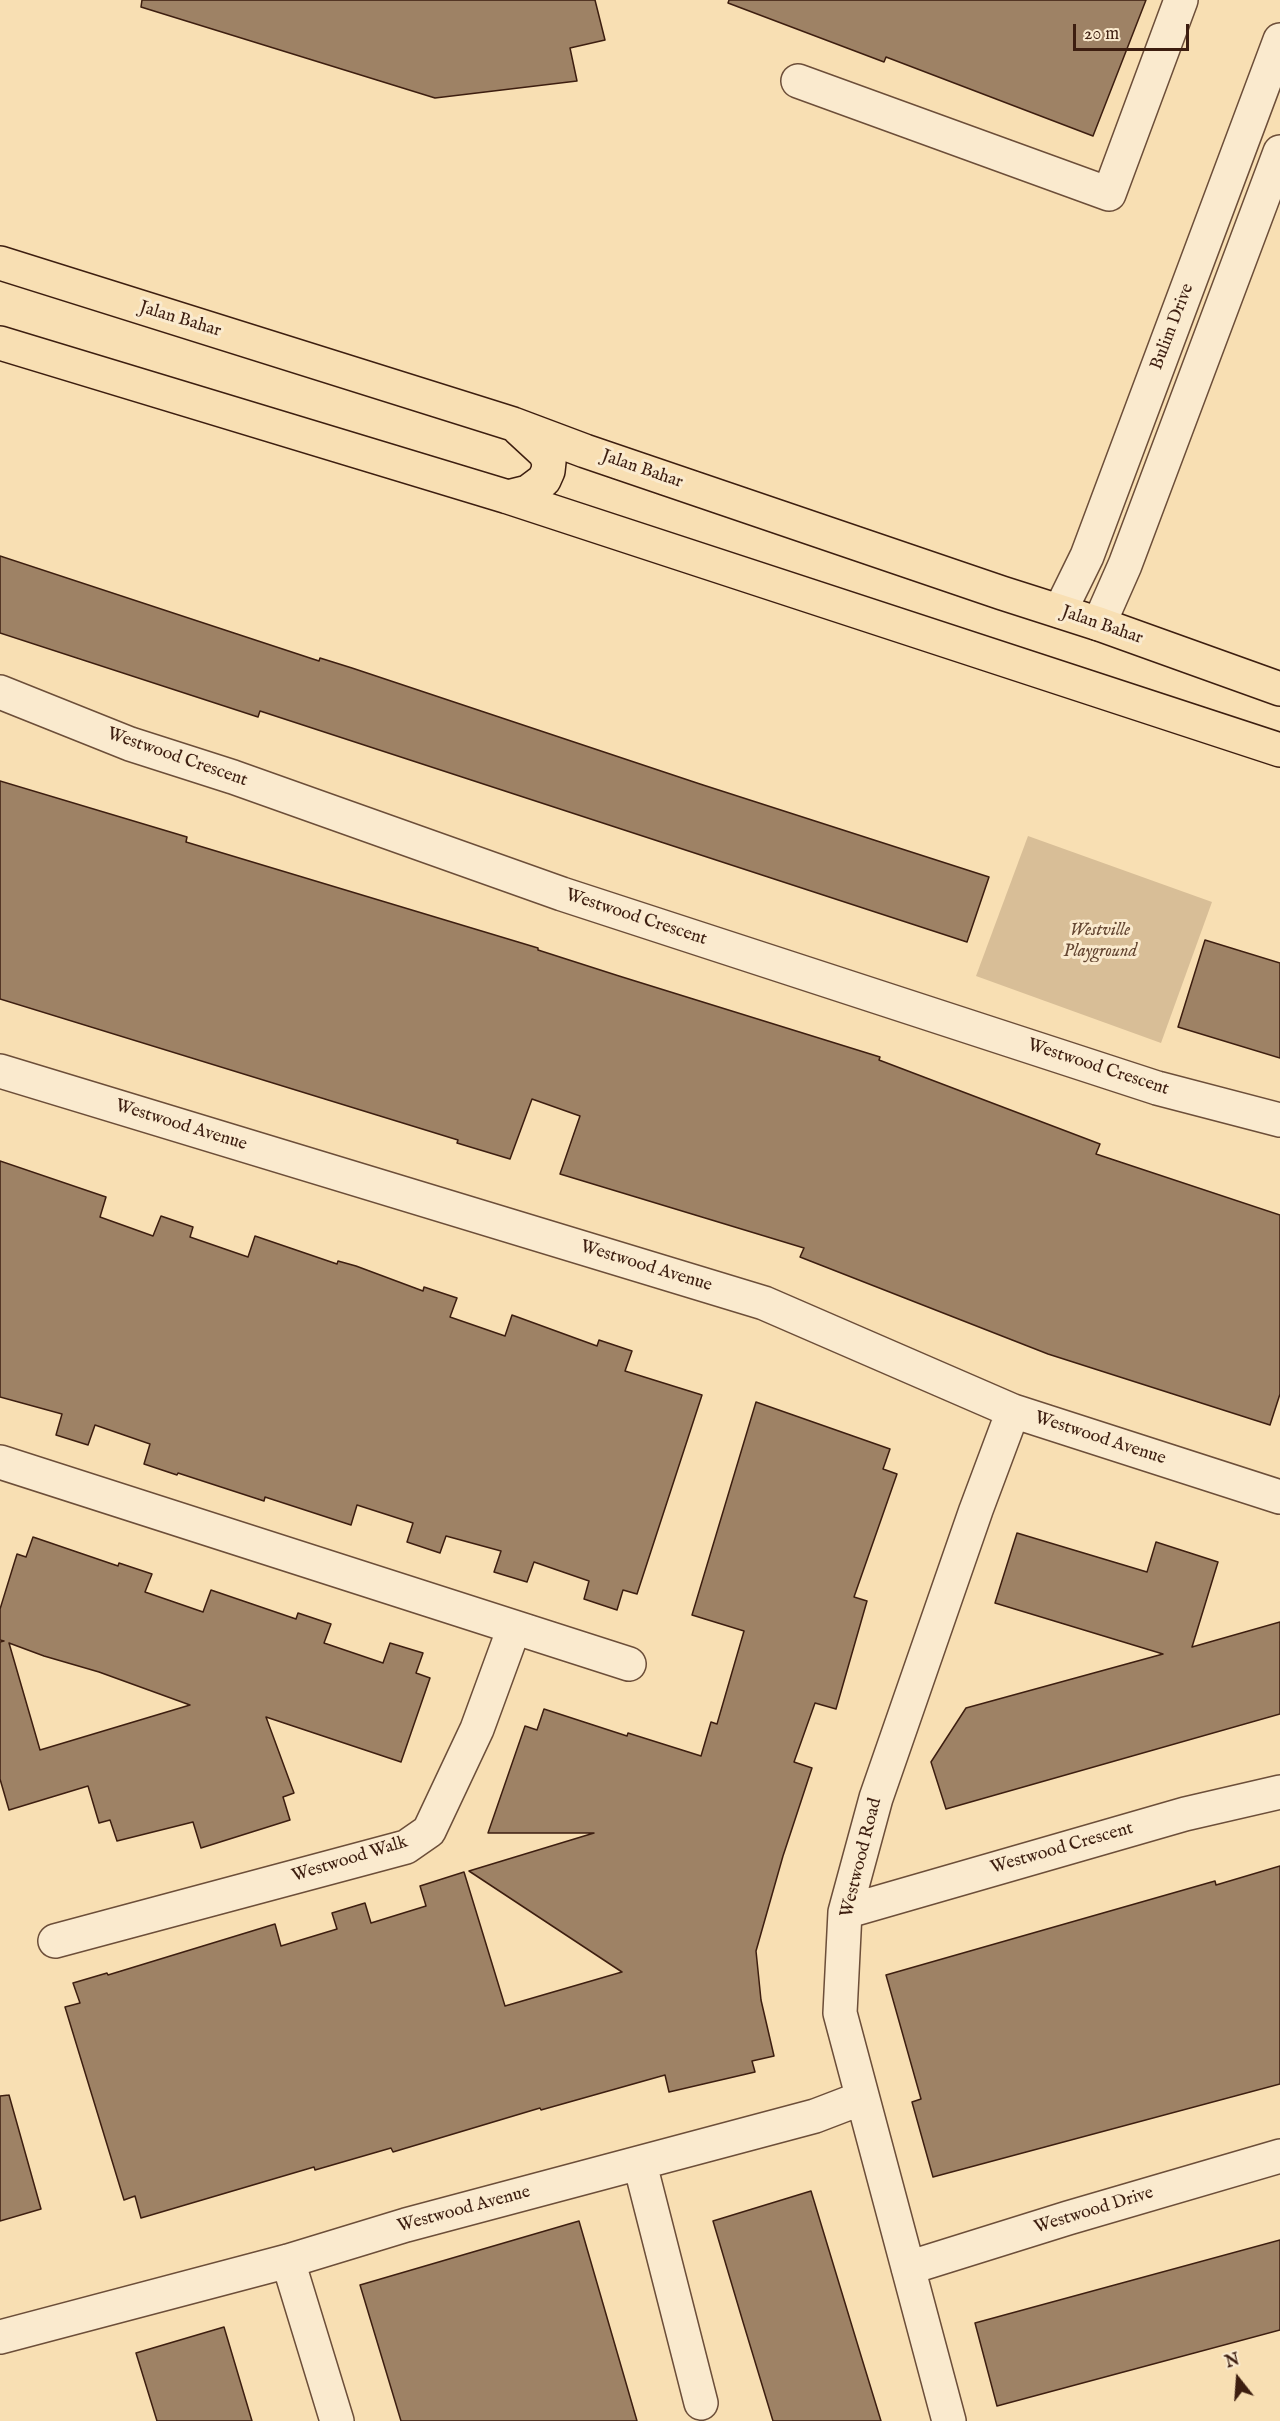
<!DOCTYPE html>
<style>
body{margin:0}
#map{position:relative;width:1280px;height:2421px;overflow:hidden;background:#f8dfb3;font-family:"IM FELL English",serif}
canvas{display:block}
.north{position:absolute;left:1208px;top:2349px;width:60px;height:60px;-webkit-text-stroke:4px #faeace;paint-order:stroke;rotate:343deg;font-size:16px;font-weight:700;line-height:24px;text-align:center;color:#3d1e10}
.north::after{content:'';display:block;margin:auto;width:21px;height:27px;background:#3d1e10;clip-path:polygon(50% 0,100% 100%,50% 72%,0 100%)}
.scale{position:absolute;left:1073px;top:24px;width:116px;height:27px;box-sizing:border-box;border:3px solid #3d1e10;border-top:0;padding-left:8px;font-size:18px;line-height:21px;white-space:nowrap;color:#3d1e10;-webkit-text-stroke:4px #faeace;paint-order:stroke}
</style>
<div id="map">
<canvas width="1280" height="2421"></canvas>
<div class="north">N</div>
<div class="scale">20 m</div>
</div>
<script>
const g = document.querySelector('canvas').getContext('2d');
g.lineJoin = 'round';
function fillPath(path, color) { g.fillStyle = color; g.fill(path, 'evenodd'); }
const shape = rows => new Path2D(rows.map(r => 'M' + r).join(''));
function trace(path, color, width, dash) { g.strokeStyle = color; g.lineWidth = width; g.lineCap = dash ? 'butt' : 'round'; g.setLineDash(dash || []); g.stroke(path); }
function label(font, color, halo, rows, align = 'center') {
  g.font = font + ' "IM FELL English",serif'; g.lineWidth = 6; g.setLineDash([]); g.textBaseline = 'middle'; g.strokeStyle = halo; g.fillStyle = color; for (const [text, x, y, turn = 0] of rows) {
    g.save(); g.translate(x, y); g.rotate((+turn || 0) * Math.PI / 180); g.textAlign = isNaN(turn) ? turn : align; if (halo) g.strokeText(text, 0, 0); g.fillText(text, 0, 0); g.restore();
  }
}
const green = shape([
 [1028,836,1212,902,1161,1043,976,976]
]);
const building = shape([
 [142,0,595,0,605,40,570,48,577,81,435,98,141,7,142,0],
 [729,0,1146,0,1093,136,886,57,884,62,728,3,729,0],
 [0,556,319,661,320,658,352,668,700,784,989,877,967,942,260,711,258,717,0,633,0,556],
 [0,781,187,837,186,842,538,948,538,950,619,976,880,1057,879,1060,1100,1144,1096,1154,1280,1215,1280,1394,1270,1425,1048,1354,800,1257,804,1248,560,1174,580,1116,532,1099,510,1159,457,1143,458,1140,0,999,0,781],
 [1205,940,1280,963,1280,1058,1178,1027,1205,940],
 [0,1161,106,1197,100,1217,153,1236,161,1216,193,1227,190,1237,248,1257,255,1236,337,1264,338,1261,356,1266,423,1291,424,1287,457,1298,450,1317,505,1336,512,1315,597,1346,599,1340,632,1351,625,1371,702,1395,637,1594,623,1590,617,1610,584,1599,589,1581,534,1562,527,1582,494,1572,501,1551,446,1536,440,1553,407,1542,413,1523,357,1505,351,1525,265,1497,264,1501,178,1473,177,1475,144,1464,150,1444,95,1425,88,1445,56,1435,62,1414,0,1397,0,1161],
 [756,1402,890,1449,883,1469,897,1474,854,1597,867,1601,836,1709,815,1703,794,1762,812,1768,783,1856,756,1951,761,2000,774,2056,752,2061,755,2072,669,2092,665,2075,541,2110,540,2108,393,2152,391,2148,315,2170,314,2167,141,2218,135,2196,124,2200,65,2007,80,2003,73,1983,107,1973,108,1975,275,1924,281,1946,337,1929,332,1913,365,1903,371,1923,426,1906,420,1886,464,1872,505,2006,622,1972,469,1871,594,1833,488,1833,525,1726,537,1730,544,1709,627,1736,628,1733,701,1756,711,1722,717,1724,744,1631,692,1615,756,1402],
 [1017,1533,1147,1572,1156,1542,1218,1562,1192,1647,1280,1622,1280,1714,946,1809,931,1762,966,1708,1163,1654,995,1603,1017,1533],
 [33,1537,118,1566,119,1563,152,1574,145,1592,203,1612,211,1590,296,1619,298,1613,331,1624,324,1643,383,1663,390,1643,423,1653,416,1673,430,1678,401,1762,266,1717,294,1793,283,1797,290,1820,201,1848,193,1822,117,1841,110,1820,99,1823,88,1786,9,1810,0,1779,0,1642,4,1641,0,1640,0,1609,17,1554,26,1557,33,1537],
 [9,1643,44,1656,99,1672,190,1705,40,1750,9,1643],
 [1280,1866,1280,2084,933,2177,912,2102,921,2099,886,1975,1215,1881,1216,1885,1280,1866],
 [9,2095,41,2209,0,2221,0,2096,9,2095],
 [811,2191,862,2359,881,2421,773,2421,743,2322,713,2221,811,2191],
 [579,2221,637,2421,401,2421,360,2285,579,2221],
 [1280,2240,1280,2330,997,2406,975,2323,1280,2240],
 [224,2327,252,2421,157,2421,136,2353,224,2327]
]);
const minor = shape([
 [798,81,1109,194,1181,0],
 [1060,611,1087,556,1280,40],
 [1099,624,1125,565,1280,152],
 [0,692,130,744,233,777,562,894,1157,1088,1280,1120],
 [0,1071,764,1303,1013,1411,1280,1497],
 [0,1462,629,1664],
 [845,1912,1185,1814,1280,1792],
 [55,1941,406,1847,429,1831,477,1729,514,1628],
 [640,2164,701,2403],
 [288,2261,337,2421],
 [908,2268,1068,2218,1280,2156],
 [0,2337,288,2261,406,2225,815,2116,862,2098],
 [949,2421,840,2013,845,1912,876,1798,976,1510,1013,1411]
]);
const major = shape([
 [0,263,513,424,585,451,1002,593,1099,624,1280,689],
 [0,343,508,497,1280,750],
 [508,497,528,492,544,480,548,471,549,462,545,453,519,429]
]);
const streetNames = [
 ["Jalan Bahar",180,320,17],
 ["Bulim Drive",1173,327,-69],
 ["Jalan Bahar",642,470,19],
 ["Jalan Bahar",1102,626,19],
 ["Westwood Crescent",177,758,19],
 ["Westwood Crescent",636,918,18],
 ["Westwood Crescent",1098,1068,18],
 ["Westwood Avenue",181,1126,17],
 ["Westwood Avenue",646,1267,17],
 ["Westwood Avenue",1100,1439,18],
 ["Westwood Crescent",1062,1849,-16],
 ["Westwood Road",862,1858,-76],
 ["Westwood Walk",350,1860,-17],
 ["Westwood Avenue",464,2210,-15],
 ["Westwood Drive",1094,2211,-17]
];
const parkNames = [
 ["Westville",1100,931],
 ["Playground",1100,952]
];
fillPath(green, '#d8be97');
fillPath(building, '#9e8265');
trace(building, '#3d1e10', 1.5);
trace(minor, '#6c4e39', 36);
trace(major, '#3d1e10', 36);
trace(minor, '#faeace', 33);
trace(major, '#f8dfb3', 33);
label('18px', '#3d1e10', '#faeace', streetNames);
label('italic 18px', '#644632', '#faeace', parkNames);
</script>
